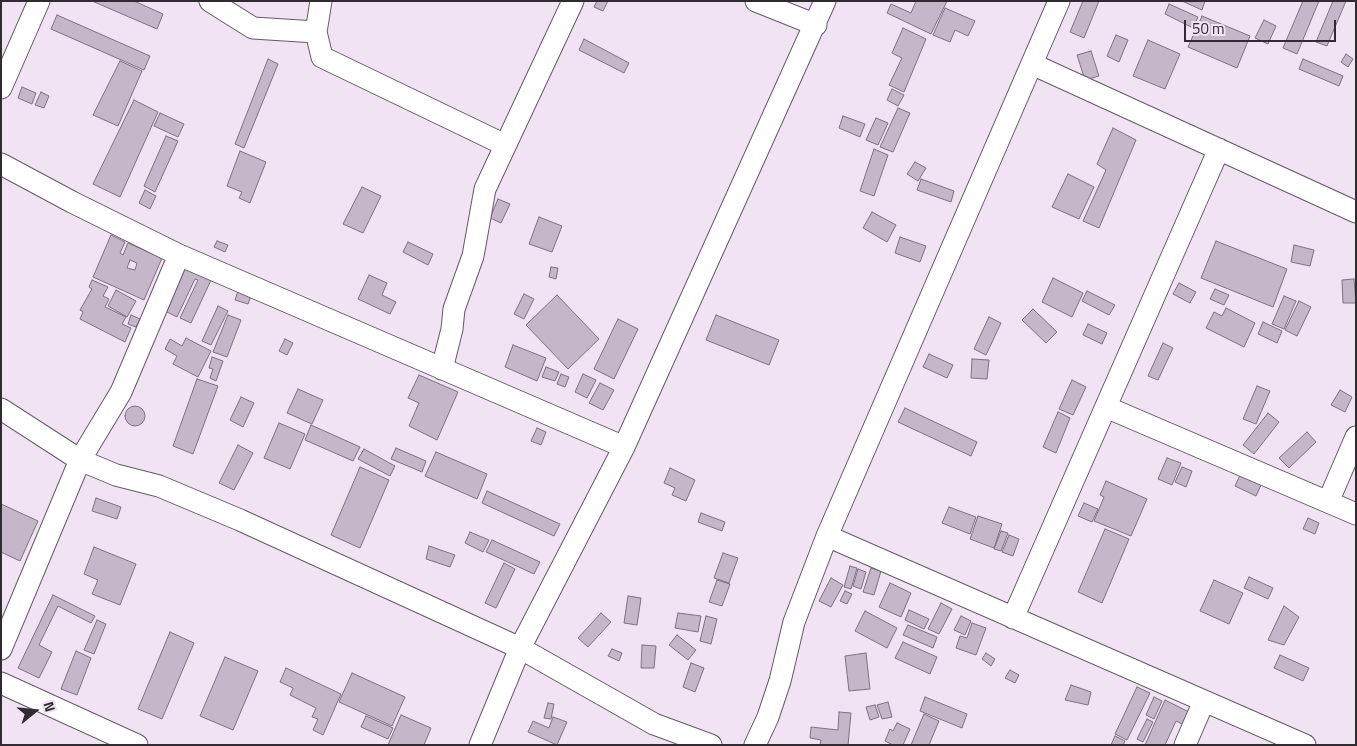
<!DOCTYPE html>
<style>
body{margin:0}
#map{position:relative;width:1357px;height:746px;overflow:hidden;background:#f1e2f4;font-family:"Titillium Web",sans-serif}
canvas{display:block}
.frame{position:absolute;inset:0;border:2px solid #302a31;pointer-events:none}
.north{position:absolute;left:10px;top:686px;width:50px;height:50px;-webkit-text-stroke:4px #f1e2f4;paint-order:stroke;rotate:73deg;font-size:14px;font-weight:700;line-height:20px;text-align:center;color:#302a31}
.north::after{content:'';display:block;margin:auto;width:18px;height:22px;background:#302a31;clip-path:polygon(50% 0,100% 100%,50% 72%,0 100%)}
.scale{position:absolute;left:1184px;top:20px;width:152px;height:22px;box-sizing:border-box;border:2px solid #302a31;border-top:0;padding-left:6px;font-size:15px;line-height:18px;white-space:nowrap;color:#302a31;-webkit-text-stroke:4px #f1e2f4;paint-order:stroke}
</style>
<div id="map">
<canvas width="1357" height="746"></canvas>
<div class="frame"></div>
<div class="north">N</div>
<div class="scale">50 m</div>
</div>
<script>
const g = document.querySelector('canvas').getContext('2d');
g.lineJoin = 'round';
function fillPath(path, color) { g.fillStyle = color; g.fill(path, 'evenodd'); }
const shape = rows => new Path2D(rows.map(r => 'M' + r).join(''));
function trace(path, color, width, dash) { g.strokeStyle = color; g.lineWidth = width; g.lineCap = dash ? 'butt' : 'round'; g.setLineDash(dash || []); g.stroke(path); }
const building = shape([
 [92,1,134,1,163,14,157,29,92,1],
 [597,1,608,1,603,11,594,7,597,1],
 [916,1,947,1,931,34,887,13,891,4,911,13,916,1],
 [1083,1,1099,1,1084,38,1070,32,1083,1],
 [1182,1,1205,1,1202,10,1182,1],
 [1303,1,1319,1,1297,54,1283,48,1303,1],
 [1333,1,1346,1,1327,46,1316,42,1333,1],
 [1169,4,1198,17,1193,28,1165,14,1169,4],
 [945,8,975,21,968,36,955,30,950,42,933,35,945,8],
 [57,15,150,56,144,70,51,29,57,15],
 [1202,16,1250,36,1237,68,1188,47,1202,16],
 [1264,20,1276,26,1268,44,1255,38,1264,20],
 [903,28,926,39,904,92,889,85,902,58,892,53,903,28],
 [1116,35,1128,40,1119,62,1107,56,1116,35],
 [584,39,629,63,624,73,579,50,584,39],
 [1148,40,1180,54,1165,89,1133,76,1148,40],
 [1091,51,1099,76,1085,80,1077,55,1091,51],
 [1346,54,1353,59,1348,67,1341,62,1346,54],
 [268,59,278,64,244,148,235,144,268,59],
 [1303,59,1343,76,1339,86,1299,69,1303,59],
 [120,61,142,71,118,126,93,115,120,61],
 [22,87,36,93,32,104,18,98,22,87],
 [892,89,904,95,898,106,887,100,892,89],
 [41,92,49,96,44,108,35,105,41,92],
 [134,100,158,112,120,197,93,184,134,100],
 [898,108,910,113,893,152,880,147,898,108],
 [160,113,184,124,178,137,154,126,160,113],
 [843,116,865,124,860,137,839,128,843,116],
 [876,118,888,123,878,145,866,140,876,118],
 [1113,128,1136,140,1099,228,1083,221,1106,170,1097,164,1113,128],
 [166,136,178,141,155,192,144,186,166,136],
 [874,149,888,155,874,196,860,191,874,149],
 [240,151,266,162,250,203,239,198,242,192,227,186,240,151],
 [915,162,926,168,918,181,907,174,915,162],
 [1068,174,1094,187,1079,219,1052,207,1068,174],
 [921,179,954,191,951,202,917,190,921,179],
 [362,187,381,196,363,233,343,224,362,187],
 [145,190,156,196,150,209,139,203,145,190],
 [498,199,510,204,501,223,490,218,498,199],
 [872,212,896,225,887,242,863,228,872,212],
 [539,217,562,226,552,252,529,244,539,217],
 [111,235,125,242,120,253,123,255,128,243,162,258,144,300,93,277,111,235],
 [130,260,137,263,135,270,127,268,130,260],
 [900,237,926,246,920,262,895,253,900,237],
 [217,241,228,245,225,252,214,247,217,241],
 [1216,241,1287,269,1273,307,1201,278,1216,241],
 [408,242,433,254,428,265,403,252,408,242],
 [1294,245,1314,250,1310,266,1291,262,1294,245],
 [185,266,212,278,191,323,180,318,198,280,195,279,177,317,159,308,185,266],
 [551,267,558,268,556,279,549,277,551,267],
 [369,275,387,283,382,295,396,302,390,314,358,299,369,275],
 [1053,278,1083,293,1072,317,1042,302,1053,278],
 [1354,279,1356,303,1343,303,1342,280,1354,279],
 [92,280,108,287,103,296,109,299,105,307,126,317,122,324,131,328,125,342,80,319,83,312,80,310,92,289,89,287,92,280],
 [1179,283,1196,292,1190,303,1173,294,1179,283],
 [1215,289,1229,295,1224,305,1210,299,1215,289],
 [116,290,136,301,127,317,108,306,116,290],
 [238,291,251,296,248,304,235,300,238,291],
 [1087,291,1115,305,1109,315,1082,301,1087,291],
 [524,294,534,299,524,319,514,314,524,294],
 [557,295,599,339,568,369,526,325,557,295],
 [1284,296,1296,301,1284,329,1272,324,1284,296],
 [1299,301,1311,307,1297,336,1285,330,1299,301],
 [218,306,228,311,211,345,202,341,218,306],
 [1226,308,1255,323,1244,347,1206,328,1214,312,1222,316,1226,308],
 [1033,309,1057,332,1046,343,1022,320,1033,309],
 [131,315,140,319,136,327,128,324,131,315],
 [228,315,241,320,227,357,213,352,228,315],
 [716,315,779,340,769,365,706,340,716,315],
 [989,317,1001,323,986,355,974,349,989,317],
 [618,319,638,329,614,379,594,369,618,319],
 [1263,322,1282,331,1277,343,1258,334,1263,322],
 [1088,324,1107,333,1102,344,1083,335,1088,324],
 [186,338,211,351,198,377,173,364,177,356,165,349,170,339,182,346,186,338],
 [285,339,293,343,287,355,279,351,285,339],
 [1163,343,1173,348,1158,380,1148,376,1163,343],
 [513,345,546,358,537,381,505,367,513,345],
 [929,354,953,365,947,378,923,367,929,354],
 [212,357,223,361,216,381,210,378,213,369,209,368,212,357],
 [972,359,989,360,987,379,971,378,972,359],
 [546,367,559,372,555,381,542,377,546,367],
 [561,374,569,377,565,387,557,384,561,374],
 [583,374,596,380,587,398,575,392,583,374],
 [419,375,458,392,437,440,409,426,419,403,408,398,419,375],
 [197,379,218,386,193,454,173,446,197,379],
 [1072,380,1086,387,1073,415,1059,409,1072,380],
 [600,383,614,390,603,410,589,403,600,383],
 [1257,386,1270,391,1256,424,1243,419,1257,386],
 [298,389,323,400,312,424,287,413,298,389],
 [1340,390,1352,397,1345,412,1331,405,1340,390],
 [241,397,254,403,243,427,230,420,241,397],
 '125 416a10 10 0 1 1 20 0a10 10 0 1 1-20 0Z',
 [905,408,977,442,971,456,898,422,905,408],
 [1058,412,1070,418,1056,453,1043,447,1058,412],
 [1268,413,1279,422,1254,454,1243,445,1268,413],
 [279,423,305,434,290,469,264,458,279,423],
 [311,425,360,447,353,461,305,440,311,425],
 [537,428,546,432,541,445,531,441,537,428],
 [1307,432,1316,442,1289,468,1279,458,1307,432],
 [238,445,253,453,234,490,219,483,238,445],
 [396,448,426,461,422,472,391,459,396,448],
 [364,449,395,466,390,476,358,459,364,449],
 [436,452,487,474,477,499,425,476,436,452],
 [1167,458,1181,463,1172,485,1158,479,1167,458],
 [360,467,389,480,360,548,331,535,360,467],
 [1182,467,1192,471,1186,487,1175,482,1182,467],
 [670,468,695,480,686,501,672,495,675,488,664,483,670,468],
 [1241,473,1262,483,1256,496,1235,486,1241,473],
 [1106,481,1147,499,1131,536,1094,521,1104,497,1100,495,1106,481],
 [487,491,560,524,554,536,482,503,487,491],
 [96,498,121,507,117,519,92,511,96,498],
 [1084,503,1098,509,1092,522,1078,516,1084,503],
 [1,504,38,521,20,561,1,552,1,504],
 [949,507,976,517,970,534,942,523,949,507],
 [701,513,725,522,722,531,698,522,701,513],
 [978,516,1002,524,994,548,970,539,978,516],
 [1308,518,1319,523,1315,534,1303,529,1308,518],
 [1105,529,1129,539,1102,603,1078,592,1105,529],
 [1001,531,1008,533,1001,551,994,549,1001,531],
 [470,532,489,540,483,552,465,543,470,532],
 [1009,535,1019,539,1013,556,1002,552,1009,535],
 [492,540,540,562,534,574,486,552,492,540],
 [429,546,455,555,450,567,426,559,429,546],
 [94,547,136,564,120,605,92,594,98,580,84,574,94,547],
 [723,553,738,558,729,583,714,578,723,553],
 [504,563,515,569,496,608,485,603,504,563],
 [850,566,857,568,851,589,844,587,850,566],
 [871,568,881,571,874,595,863,592,871,568],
 [858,569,866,572,861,589,853,586,858,569],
 [1249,577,1273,588,1268,599,1244,588,1249,577],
 [831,578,843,585,831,607,819,601,831,578],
 [717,580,730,584,722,606,709,602,717,580],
 [1214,580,1243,593,1229,624,1200,611,1214,580],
 [890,583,911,593,901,617,879,607,890,583],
 [845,591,852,594,847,604,840,601,845,591],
 [53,595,95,616,91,623,58,606,39,645,52,652,39,678,18,668,53,595],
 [628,596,641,598,637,625,624,623,628,596],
 [941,603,952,609,939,634,928,629,941,603],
 [1284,606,1299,617,1284,645,1268,640,1284,606],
 [909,610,929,619,924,629,905,620,909,610],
 [865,611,897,628,887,648,855,631,865,611],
 [601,613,611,622,588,647,578,638,601,613],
 [678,613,701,616,698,632,675,628,678,613],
 [706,616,717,619,711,644,700,641,706,616],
 [961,616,971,621,965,635,954,630,961,616],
 [97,620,106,624,94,654,84,650,97,620],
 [972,623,986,628,976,655,956,648,960,636,967,638,972,623],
 [908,625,937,637,933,648,903,635,908,625],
 [170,632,194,643,162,719,138,709,170,632],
 [677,635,696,650,688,660,669,645,677,635],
 [903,642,937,657,930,674,895,658,903,642],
 [642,645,656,646,654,668,641,668,642,645],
 [612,649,622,653,619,661,608,656,612,649],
 [76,651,91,658,77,695,61,689,76,651],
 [866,653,870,689,849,691,845,656,866,653],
 [986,653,995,659,991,666,982,659,986,653],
 [1280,655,1309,668,1303,681,1274,668,1280,655],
 [225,657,258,671,233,730,200,716,225,657],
 [691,663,704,668,695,692,683,687,691,663],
 [286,668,341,694,323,735,313,730,318,719,312,717,316,708,290,695,293,688,280,682,286,668],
 [1010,670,1019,675,1015,683,1005,678,1010,670],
 [352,673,405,697,392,726,339,702,352,673],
 [1071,685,1091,692,1088,705,1065,700,1071,685],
 [1137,687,1150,693,1127,740,1115,734,1137,687],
 [925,697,967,714,962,728,920,711,925,697],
 [1154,697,1162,701,1154,719,1146,715,1154,697],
 [1165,700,1191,713,1186,726,1176,721,1165,745,1145,745,1165,700],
 [888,702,892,717,882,719,877,705,888,702],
 [548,703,554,704,551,719,544,718,548,703],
 [875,705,879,717,870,720,866,707,875,705],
 [839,712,851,713,848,745,820,745,821,740,810,738,811,727,838,730,839,712],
 [924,714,939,721,929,745,911,745,924,714],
 [401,715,431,728,424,745,388,745,401,715],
 [366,716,393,728,388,739,361,727,366,716],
 [553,717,567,722,557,745,528,732,533,721,549,728,553,717],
 [1147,719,1153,722,1143,742,1137,739,1147,719],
 [897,723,910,729,903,745,893,745,885,741,890,729,893,731,897,723],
 [1115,736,1125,741,1123,745,1111,745,1115,736]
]);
const street = shape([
 [210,1,253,28,316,32],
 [321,1,316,32,322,57,505,145],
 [756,1,816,25],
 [1032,64,1356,212],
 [1,88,39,1],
 [1,164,72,202,179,255,624,447],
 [442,369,452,329,454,309,473,256,485,189,573,1],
 [1106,407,1356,514],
 [1,409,80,460,116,475,159,486,240,520,520,648,654,724,711,745],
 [1328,502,1356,437],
 [827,536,1305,745],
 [1013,618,1219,149],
 [1,649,80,460,121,392,179,255],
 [1,683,137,745],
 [480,745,520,648,624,447,825,1],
 [755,745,768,717,780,681,794,622,827,536,1059,1],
 [1185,745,1204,701]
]);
fillPath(building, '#c5b7c9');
trace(building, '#7e7081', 1);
trace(street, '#665969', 23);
trace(street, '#fff', 21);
</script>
